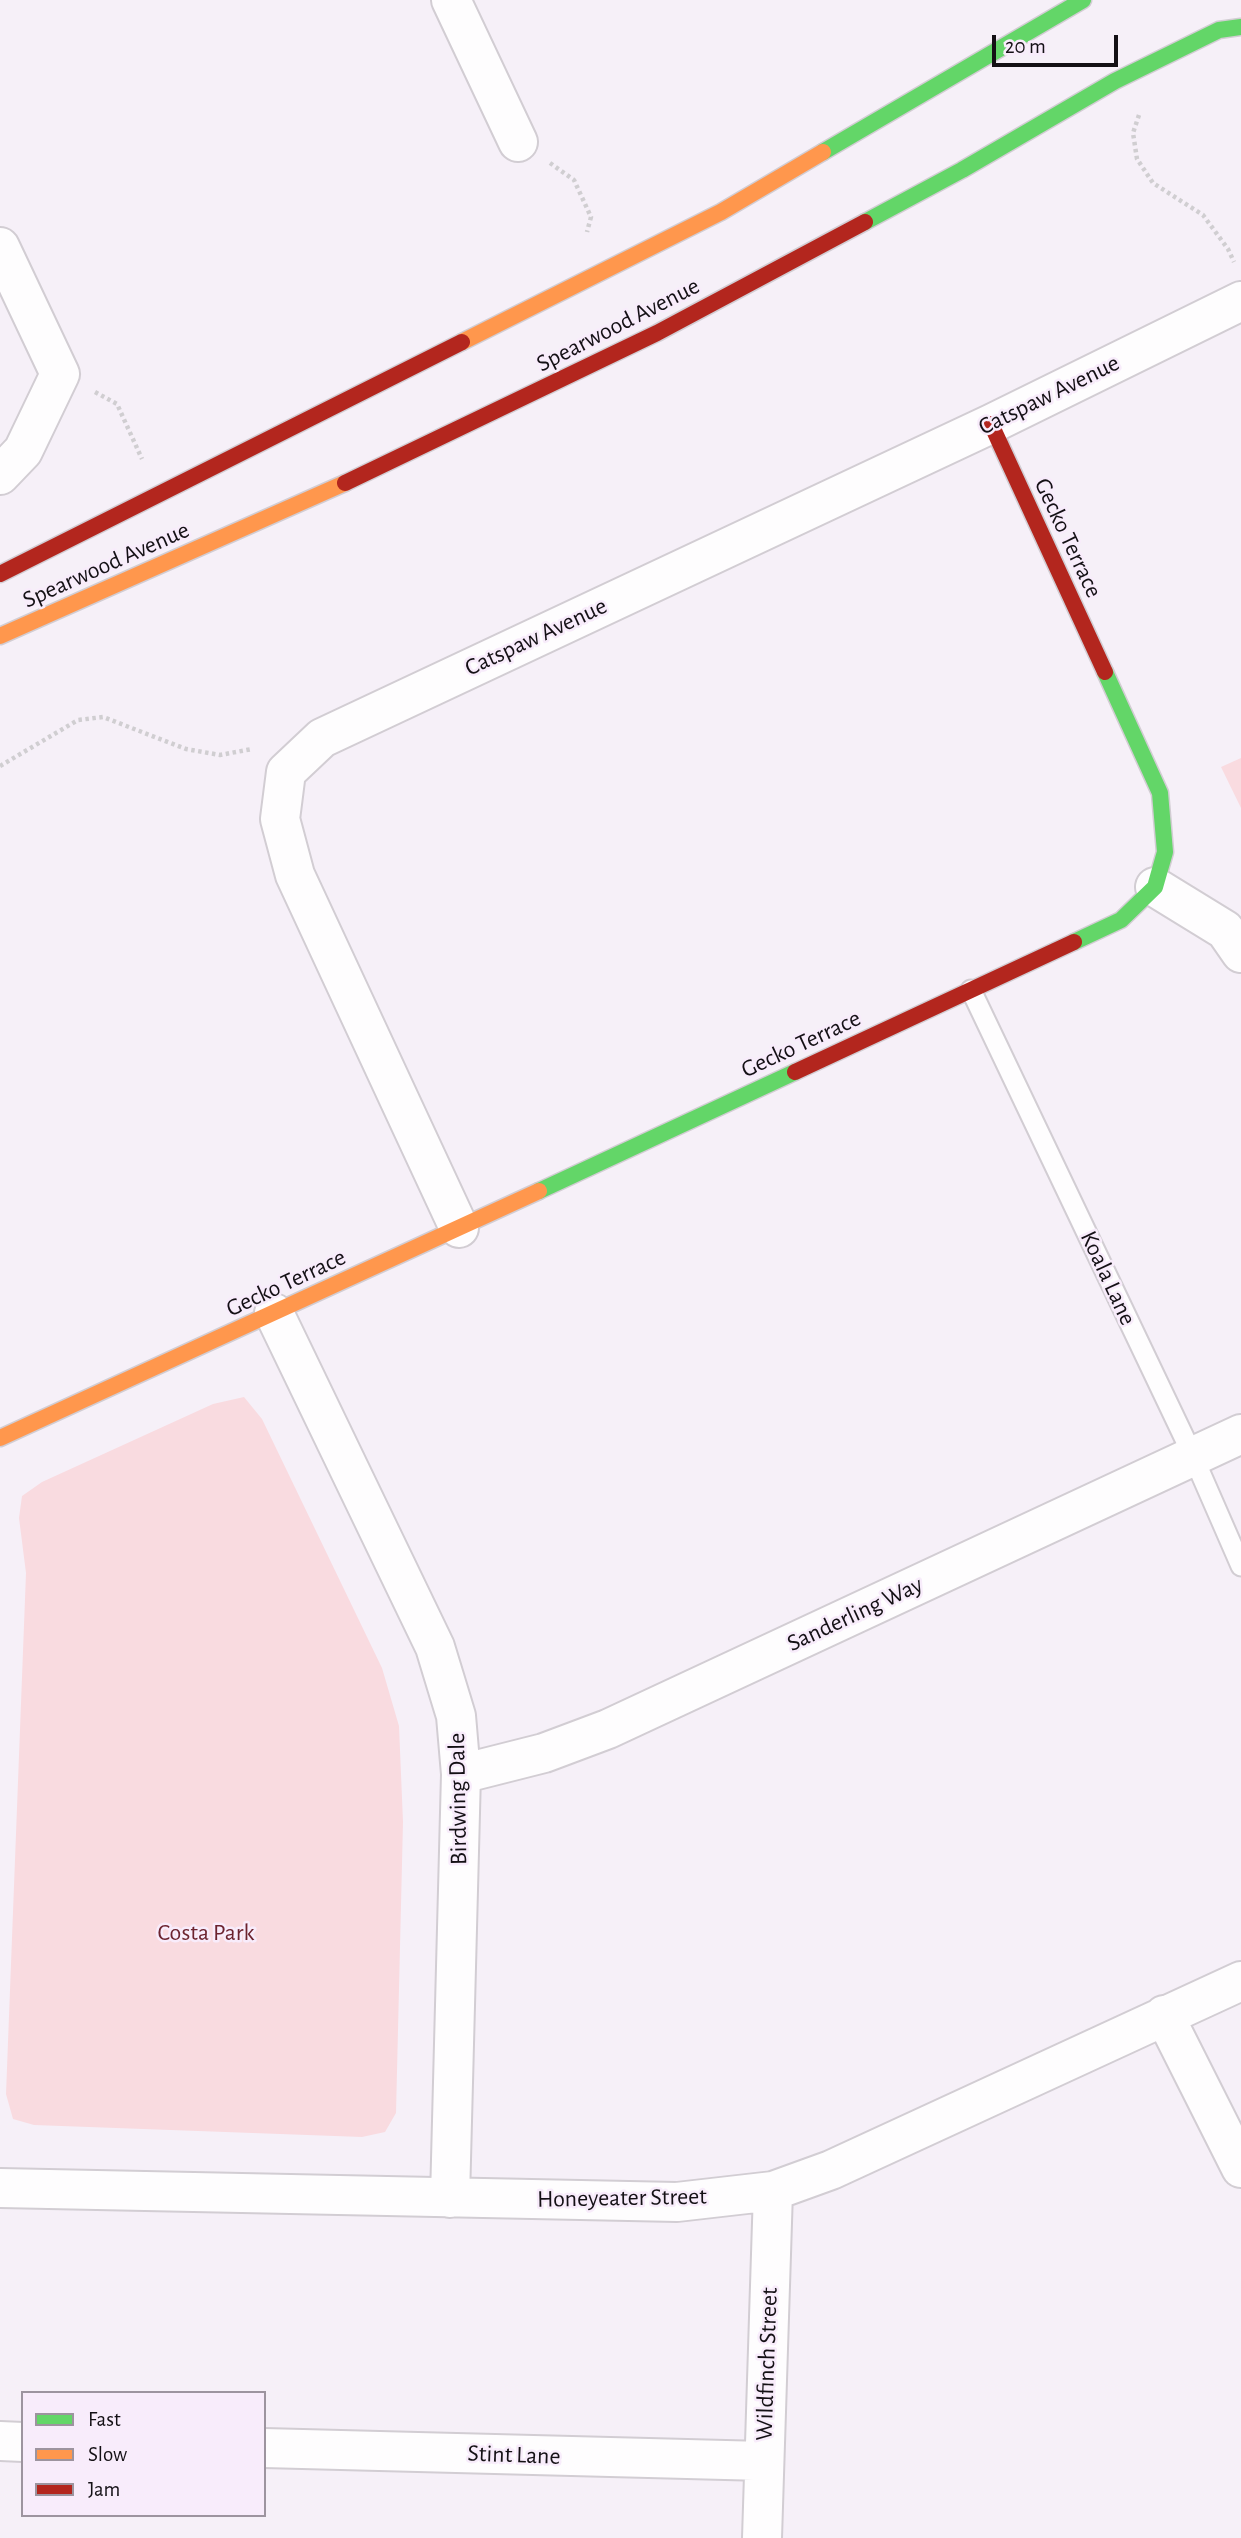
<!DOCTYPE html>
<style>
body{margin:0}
#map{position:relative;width:1241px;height:2538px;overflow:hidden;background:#f6f0f8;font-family:"Alegreya Sans",sans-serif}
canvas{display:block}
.legend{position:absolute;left:21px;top:2391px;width:245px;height:126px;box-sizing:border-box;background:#f8ecfb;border:2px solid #9d949f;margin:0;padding:9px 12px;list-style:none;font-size:21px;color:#141015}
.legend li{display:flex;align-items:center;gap:14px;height:35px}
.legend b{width:35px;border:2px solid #9d949f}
.scale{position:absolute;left:992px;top:35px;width:126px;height:32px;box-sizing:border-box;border:4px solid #141015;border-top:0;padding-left:9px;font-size:21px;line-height:24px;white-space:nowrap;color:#141015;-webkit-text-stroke:5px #f8ecfb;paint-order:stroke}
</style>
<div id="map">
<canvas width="1241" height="2538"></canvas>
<ul class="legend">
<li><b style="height:9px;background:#63d668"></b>Fast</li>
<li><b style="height:9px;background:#ff974d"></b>Slow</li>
<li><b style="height:9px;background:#b3261e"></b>Jam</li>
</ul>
<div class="scale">20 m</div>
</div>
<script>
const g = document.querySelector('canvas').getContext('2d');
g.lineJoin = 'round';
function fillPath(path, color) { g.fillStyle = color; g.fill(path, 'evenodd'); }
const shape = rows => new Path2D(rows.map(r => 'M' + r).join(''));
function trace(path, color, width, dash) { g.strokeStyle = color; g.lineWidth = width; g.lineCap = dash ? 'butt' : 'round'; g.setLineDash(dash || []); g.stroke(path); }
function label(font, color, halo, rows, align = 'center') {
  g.font = font + ' "Alegreya Sans",sans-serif'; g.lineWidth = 5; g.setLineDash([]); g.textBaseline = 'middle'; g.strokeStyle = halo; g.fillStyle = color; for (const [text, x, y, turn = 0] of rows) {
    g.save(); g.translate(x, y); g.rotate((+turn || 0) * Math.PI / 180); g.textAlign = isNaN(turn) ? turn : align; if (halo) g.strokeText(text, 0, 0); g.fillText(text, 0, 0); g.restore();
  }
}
const green = shape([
 [1241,758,1241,808,1221,767],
 [244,1397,262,1419,382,1668,399,1726,403,1822,396,2113,385,2132,362,2137,34,2125,13,2119,6,2094,26,1573,19,1518,22,1496,42,1482,213,1404]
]);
const path = shape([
 [1139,115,1133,133,1137,159,1153,183,1203,215,1228,249,1234,262],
 [550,163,574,180,591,217,587,232],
 [95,392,117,404,142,459],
 [0,766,78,720,103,717,186,749,220,755,252,749]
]);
const lane = shape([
 [971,990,1193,1456,1241,1566]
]);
const street = shape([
 [451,0,518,142],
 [0,247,60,374,23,451,0,475],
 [1155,887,1225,930,1241,953],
 [459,1228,295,875,280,819,286,772,322,738,991,424,1241,301],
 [274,1313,435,1647,456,1716,461,1774,450,2198],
 [461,1774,544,1753,608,1729,1241,1434],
 [1164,2015,1241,2168],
 [0,2188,677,2202,773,2191,831,2170,1241,1981],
 [0,2441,23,2442],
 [264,2448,764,2461],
 [762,2538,773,2191]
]);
const fast = shape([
 [823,152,1083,0],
 [865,222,962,170,1115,81,1219,30,1241,27],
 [1074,942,1121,920,1155,887,1165,852,1160,793,1105,672],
 [539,1191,795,1072]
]);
const slow = shape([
 [462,342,721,212,823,152],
 [0,636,345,483],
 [0,1438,539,1191]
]);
const jam = shape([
 [991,424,1105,672],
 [345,483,657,333,865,222],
 [0,574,462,342],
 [795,1072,1074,942]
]);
const streetNames = [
 ["Spearwood Avenue",618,325,-27],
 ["Catspaw Avenue",1049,395,-26],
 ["Gecko Terrace",1068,538,65],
 ["Spearwood Avenue",106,565,-24],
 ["Catspaw Avenue",536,637,-25],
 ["Gecko Terrace",801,1044,-25],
 ["Koala Lane",1108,1278,65],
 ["Gecko Terrace",286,1283,-25],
 ["Sanderling Way",855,1614,-25],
 ["Birdwing Dale",458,1799,-91],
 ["Honeyeater Street",622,2198,-1],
 ["Wildfinch Street",767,2364,-88],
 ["Stint Lane",514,2455,2]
];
const parkNames = [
 ["Costa Park",206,1933]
];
fillPath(green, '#f9dbe0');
trace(lane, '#d2cdd3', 23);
trace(street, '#d2cdd3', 42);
trace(fast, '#d2cdd3', 19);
trace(slow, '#d2cdd3', 19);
trace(jam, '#d2cdd3', 19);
trace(path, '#d0ced1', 4.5, [3.5, 3.5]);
trace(lane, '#fefdfe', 19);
trace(street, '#fefdfe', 38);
trace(fast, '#63d668', 16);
trace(slow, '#ff974d', 16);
trace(jam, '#b3261e', 16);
label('24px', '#141015', '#f8ecfb', streetNames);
label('24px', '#6c232f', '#f8ecfb', parkNames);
</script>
